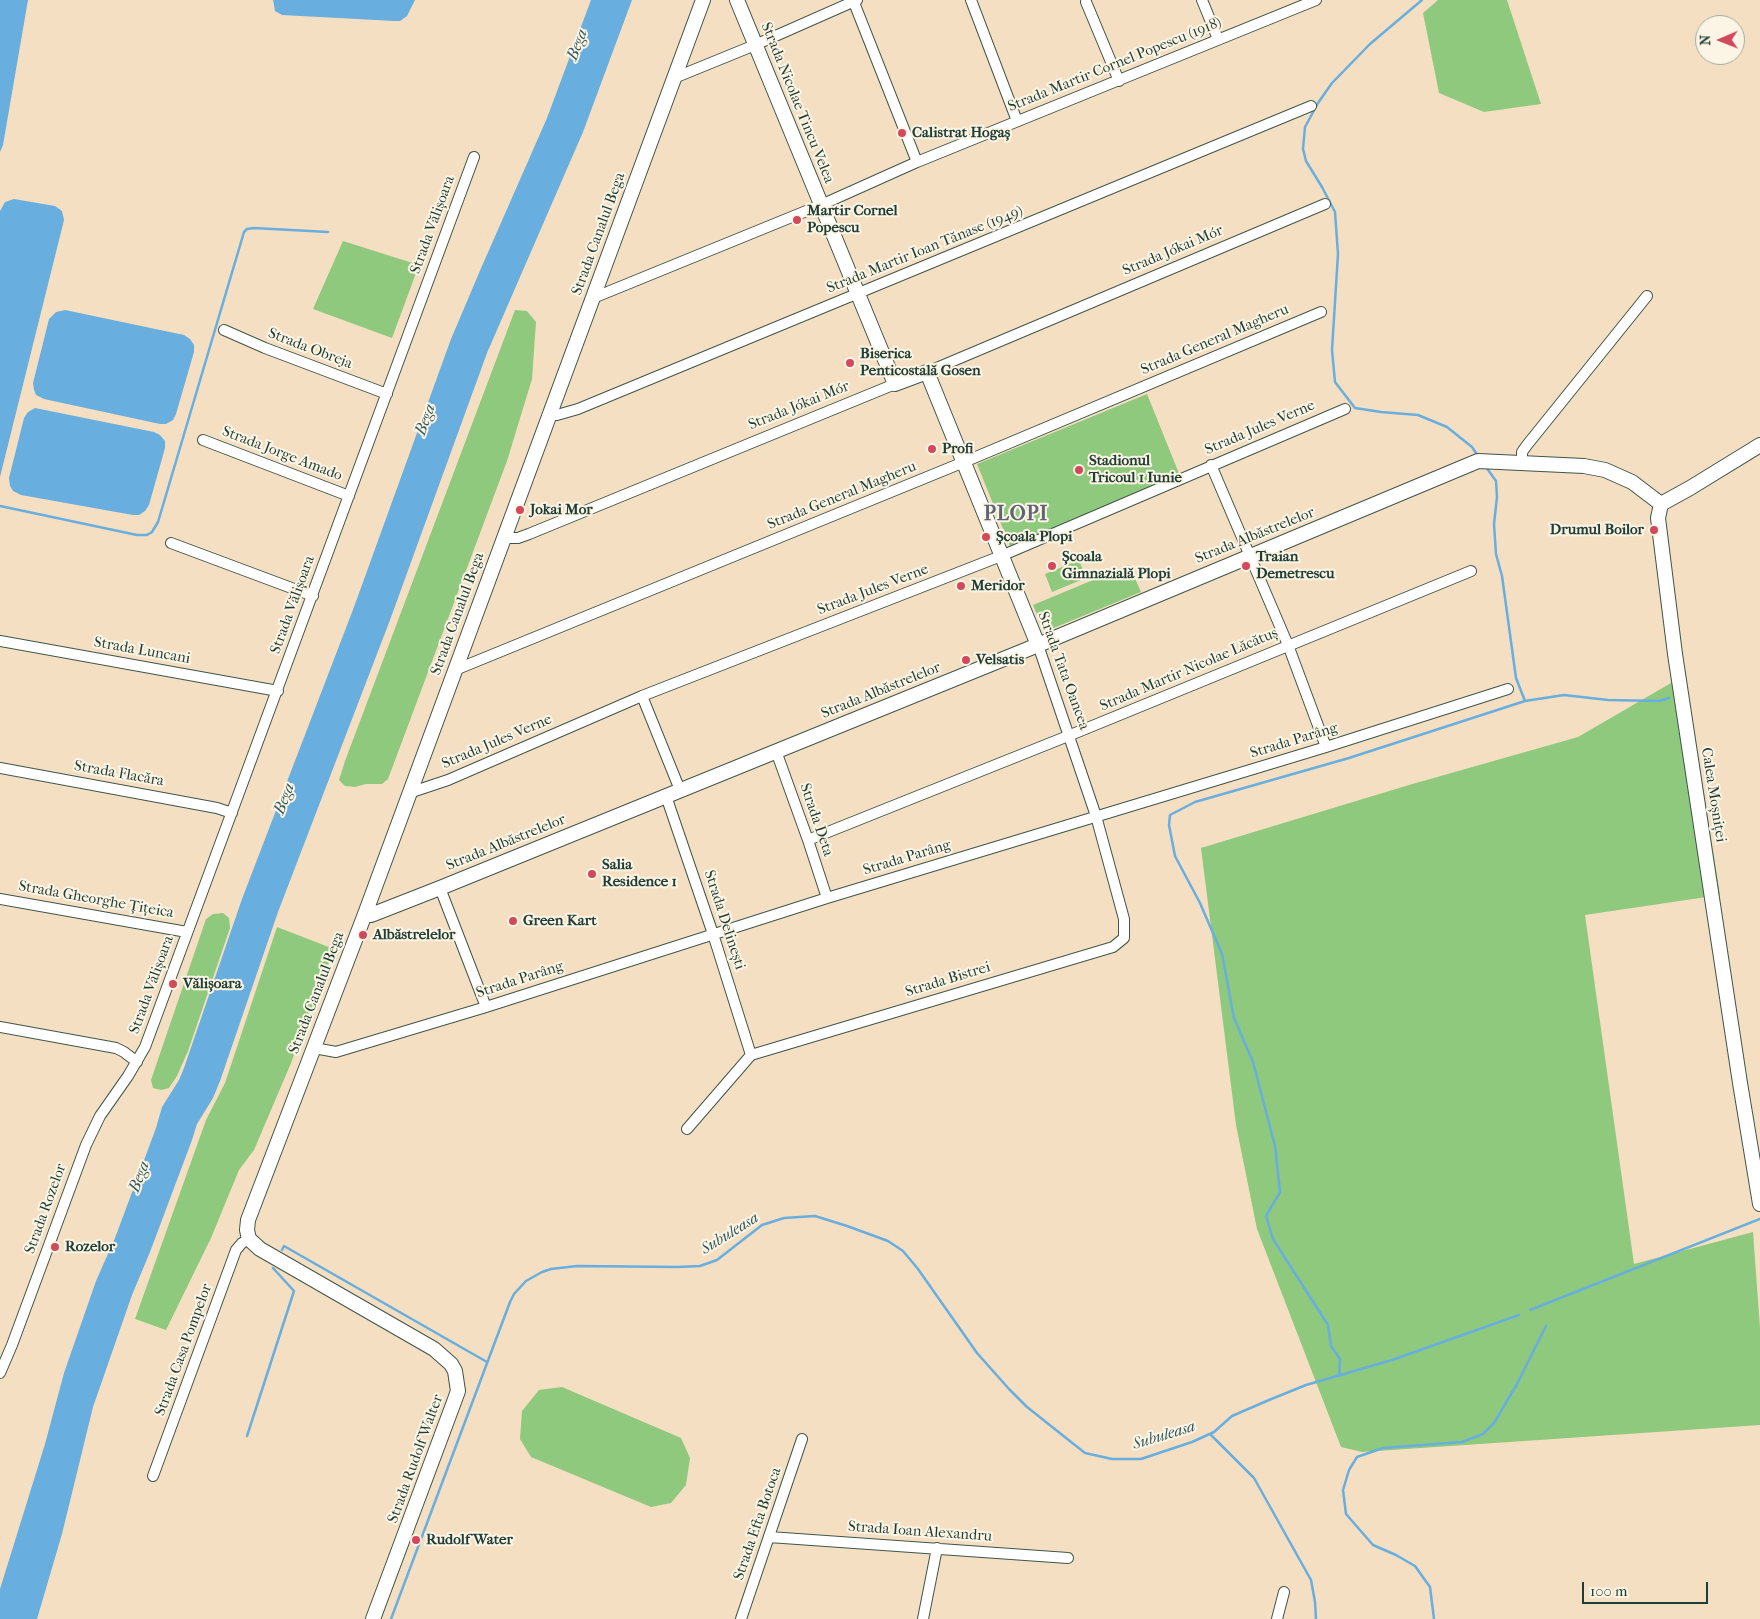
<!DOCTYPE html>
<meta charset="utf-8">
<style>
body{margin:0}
#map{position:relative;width:1760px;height:1619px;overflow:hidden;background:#f5dfc2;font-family:"IM FELL French Canon",serif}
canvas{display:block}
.north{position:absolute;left:1695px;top:15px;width:50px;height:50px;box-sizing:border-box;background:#fcf5e5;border:1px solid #a4ab9e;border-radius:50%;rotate:269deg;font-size:14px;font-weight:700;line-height:20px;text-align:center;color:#1f3d34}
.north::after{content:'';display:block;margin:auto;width:18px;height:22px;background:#d1495b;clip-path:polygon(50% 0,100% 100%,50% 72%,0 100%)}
.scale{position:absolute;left:1582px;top:1582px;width:126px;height:22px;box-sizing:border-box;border:2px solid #1f3d34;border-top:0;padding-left:6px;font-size:15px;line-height:18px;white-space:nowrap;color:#1f3d34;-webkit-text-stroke:4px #fcf5e5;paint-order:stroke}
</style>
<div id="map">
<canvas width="1760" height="1619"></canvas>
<div class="north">N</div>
<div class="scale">100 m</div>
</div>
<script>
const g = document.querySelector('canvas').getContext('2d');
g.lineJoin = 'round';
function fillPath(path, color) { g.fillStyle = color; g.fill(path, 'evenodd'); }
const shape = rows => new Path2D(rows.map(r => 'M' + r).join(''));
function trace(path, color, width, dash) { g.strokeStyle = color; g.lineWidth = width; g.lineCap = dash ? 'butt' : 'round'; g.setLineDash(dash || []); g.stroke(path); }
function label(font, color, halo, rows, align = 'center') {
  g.font = font + ' "IM FELL French Canon",serif'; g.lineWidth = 4; g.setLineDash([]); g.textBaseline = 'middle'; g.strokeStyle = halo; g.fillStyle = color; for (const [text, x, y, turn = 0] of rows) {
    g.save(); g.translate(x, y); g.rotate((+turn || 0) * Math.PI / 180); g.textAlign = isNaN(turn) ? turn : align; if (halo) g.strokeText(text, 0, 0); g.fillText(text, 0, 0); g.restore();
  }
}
const green = shape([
 [1438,0,1507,0,1541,104,1484,112,1439,93,1423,13],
 [343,241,419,265,392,338,313,309],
 [515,310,527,311,536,322,532,379,507,461,388,779,382,784,366,784,355,787,345,786,339,780,345,761],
 [1147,394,1180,476,1010,546,977,464],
 [1079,560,1086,578,1052,592,1045,574],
 [1129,565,1141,592,1044,632,1033,605],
 [1686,681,1720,895,1585,915,1634,1264,1753,1232,1760,1328,1760,1425,1362,1452,1341,1447,1257,1229,1236,1125,1201,848,1409,785,1578,737,1671,683],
 [223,913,229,918,230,928,188,1051,177,1076,169,1088,161,1090,153,1088,151,1080,206,919,213,914],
 [277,927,334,949,291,1063,254,1150,239,1170,211,1238,166,1330,135,1319,206,1120,225,1083],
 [562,1387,681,1438,690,1458,686,1485,671,1503,651,1507,531,1457,520,1439,522,1411,539,1390]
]);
const water = shape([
 [0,0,28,0,3,145,0,152],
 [273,0,415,0,407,16,400,21,394,21,282,15,275,11],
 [591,0,632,0,583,132,487,353,390,620,278,912,220,1081,213,1098,197,1124,192,1140,150,1252,132,1295,93,1407,62,1534,37,1619,0,1619,0,1589,45,1444,64,1373,96,1281,115,1238,156,1128,162,1107,179,1080,184,1068,242,899,354,607,451,339,482,266,547,118],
 [14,199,55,206,62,211,64,220,0,477,0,211,5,202],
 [65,310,184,335,190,339,194,345,194,352,176,414,173,420,166,424,160,424,44,399,36,395,34,390,33,383,49,319,56,312],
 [35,408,154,432,160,435,165,441,165,448,149,505,145,511,139,515,133,515,21,495,13,491,10,486,9,478,24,418,28,412]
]);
const stream = shape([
 [1422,0,1370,44,1332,83,1318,103,1305,127,1303,149,1306,161,1322,187,1335,212,1338,254,1332,350,1335,382,1355,408,1381,412,1418,415,1447,427,1472,447,1478,456],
 [1486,467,1496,481,1497,497,1494,524,1496,554,1502,576,1516,678,1525,701],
 [0,506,137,535,147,535,152,532,158,522,244,232,247,229,254,228,328,232],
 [282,1250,284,1246,487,1362],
 [1530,1310,1760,1219],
 [1339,1376,1340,1359,1331,1346,1328,1325,1273,1239,1266,1216,1280,1192,1275,1146,1253,1062,1234,1018,1222,954,1200,903,1175,856,1169,825,1170,815,1195,802,1349,758,1525,701,1564,695,1608,700,1659,701,1669,698],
 [1210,1434,1254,1478,1311,1580,1315,1602,1316,1619],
 [247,1436,294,1291,273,1268],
 [391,1619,510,1302,514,1294,526,1281,542,1272,551,1269,577,1266,678,1267,700,1266,717,1260,762,1225,784,1218,815,1216,847,1226,888,1241,903,1251,918,1269,977,1353,1009,1389,1027,1407,1085,1453,1112,1459,1141,1459,1192,1442,1214,1432,1232,1416,1269,1400,1306,1385,1392,1360,1519,1315],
 [1434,1619,1430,1587,1415,1566,1396,1555,1373,1545,1346,1514,1343,1490,1349,1470,1357,1457,1383,1448,1462,1442,1483,1434,1494,1423,1517,1384,1546,1326]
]);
const street = shape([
 [853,0,917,162],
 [971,0,1017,121],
 [1202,0,1218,39],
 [1086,2,1119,81],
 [674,78,755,45,857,0],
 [593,298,821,205,917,162,1316,0],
 [224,330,265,348,387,394],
 [927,372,1325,204],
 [549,415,557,415,578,409,1311,106],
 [203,440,349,496],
 [1522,464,1522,452,1527,445,1647,296],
 [1211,465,1288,645,1326,747],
 [504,538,518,538,529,534,895,384],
 [171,543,313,596],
 [0,641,278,691],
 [455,670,964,462,1321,312],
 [642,696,680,790],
 [776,751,808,840,827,898],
 [0,768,217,808,232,813],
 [409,793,448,780,642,696,1001,556,1345,409],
 [666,796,713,934,751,1055],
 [808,840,1068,736,1471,571],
 [440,888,486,1007],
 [0,899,187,932],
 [0,1027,116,1048,124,1052,137,1062],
 [314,1048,336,1052,486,1007,827,898,1326,747,1508,689],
 [687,1129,751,1055,1113,947,1124,938,1124,919,1096,816,1038,645],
 [0,1373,12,1345,86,1145,100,1116,128,1076,145,1047,474,157],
 [153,1476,236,1250,242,1243,249,1239],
 [769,1537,1068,1558],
 [741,1619,802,1439],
 [923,1619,937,1548],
 [1277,1619,1284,1592]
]);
const secondary = shape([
 [737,0,895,384,927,372,1038,645],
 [1760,445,1690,488,1661,504,1658,518,1675,654,1740,1083,1760,1204],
 [365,914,371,915,440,888,1038,645,1478,461,1584,466,1605,470,1632,482,1661,504],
 [373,1619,454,1402,458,1391,455,1371,451,1364,434,1349,260,1249,249,1239,247,1230,248,1220,365,914,703,0]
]);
const markers = [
 [902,133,5,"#d1495b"],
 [797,220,5,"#d1495b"],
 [850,363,5,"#d1495b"],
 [932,449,5,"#d1495b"],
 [1079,470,5,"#d1495b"],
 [520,510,5,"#d1495b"],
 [1654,530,5,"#d1495b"],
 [986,537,5,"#d1495b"],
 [1052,566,5,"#d1495b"],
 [1246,566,5,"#d1495b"],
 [961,586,5,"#d1495b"],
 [966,660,5,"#d1495b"],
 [592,874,5,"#d1495b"],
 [513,921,5,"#d1495b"],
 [363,935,5,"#d1495b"],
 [173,984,5,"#d1495b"],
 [55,1247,5,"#d1495b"],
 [416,1540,5,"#d1495b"]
];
const streetNames = [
 ["Strada Martir Cornel Popescu (1918)",1115,65,-22],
 ["Strada Nicolae Tincu Velea",797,103,68],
 ["Strada Vălișoara",433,225,-70],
 ["Strada Canalul Bega",599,234,-70],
 ["Strada Martir Ioan Tănase (1949)",925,250,-22],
 ["Strada Jókai Mór",1173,251,-23],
 ["Strada General Magheru",1215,340,-23],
 ["Strada Obreja",310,349,21],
 ["Strada Jókai Mór",799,406,-22],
 ["Strada Jules Verne",1260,428,-23],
 ["Strada Jorge Amado",282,454,21],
 ["Strada General Magheru",842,496,-22],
 ["Strada Albăstrelelor",1255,536,-22],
 ["Strada Jules Verne",873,590,-21],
 ["Strada Vălișoara",293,605,-70],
 ["Strada Canalul Bega",458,614,-70],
 ["Strada Luncani",142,651,10],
 ["Strada Martir Nicolae Lăcătuș",1189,670,-23],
 ["Strada Tata Oancea",1063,671,70],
 ["Strada Albăstrelelor",881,691,-22],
 ["Strada Parâng",1294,741,-17],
 ["Strada Jules Verne",497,742,-23],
 ["Strada Flacăra",119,774,10],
 ["Calea Moșniței",1713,795,81],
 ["Strada Deta",816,820,71],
 ["Strada Albăstrelelor",506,843,-22],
 ["Strada Parâng",907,858,-17],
 ["Strada Gheorghe Țițeica",96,900,10],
 ["Strada Delinești",724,920,72],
 ["Strada Parâng",520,980,-18],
 ["Strada Bistrei",948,980,-17],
 ["Strada Vălișoara",152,985,-70],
 ["Strada Canalul Bega",317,993,-69],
 ["Strada Rozelor",46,1209,-70],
 ["Strada Casa Pompelor",184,1350,-70],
 ["Strada Rudolf Walter",416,1459,-70],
 ["Strada Efta Botoca",758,1524,-71],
 ["Strada Ioan Alexandru",920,1532,4]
];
const poiNames = [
 ["Calistrat Hogaș",912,133],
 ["Martir Cornel",807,211],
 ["Popescu",807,228],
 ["Biserica",860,354],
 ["Penticostală Gosen",860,371],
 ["Profi",942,449],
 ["Stadionul",1089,461],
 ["Tricoul 1 Iunie",1089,478],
 ["Jokai Mor",530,510],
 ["Drumul Boilor",1644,530,"right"],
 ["Școala Plopi",996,537],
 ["Școala",1062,557],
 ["Gimnazială Plopi",1062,574],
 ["Traian",1256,557],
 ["Demetrescu",1256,574],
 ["Meridor",971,586],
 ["Velsatis",976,660],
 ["Salia",602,865],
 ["Residence 1",602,882],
 ["Green Kart",523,921],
 ["Albăstrelelor",373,935],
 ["Vălișoara",183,984],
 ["Rozelor",65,1247],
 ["Rudolf Water",426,1540]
];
const waterNames = [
 ["Bega",578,45,-69],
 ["Bega",426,420,-70],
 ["Bega",285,799,-69],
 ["Bega",140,1177,-69],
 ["Subuleasa",730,1234,-32],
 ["Subuleasa",1164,1436,-17]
];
const districtNames = [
 ["PLOPI",1016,515]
];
fillPath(green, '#8fc97d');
fillPath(water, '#68aede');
trace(stream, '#68aede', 2.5);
trace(street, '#3f5549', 12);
trace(secondary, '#3f5549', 16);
trace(street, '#fff', 10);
trace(secondary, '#fff', 14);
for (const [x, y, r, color] of markers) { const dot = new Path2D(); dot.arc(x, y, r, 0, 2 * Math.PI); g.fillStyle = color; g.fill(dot); trace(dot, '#fcf5e5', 2); }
label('15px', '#1f3d34', '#fcf5e5', streetNames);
label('bold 15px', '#1f3d34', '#fcf5e5', poiNames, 'left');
label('italic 16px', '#31595e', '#fcf5e5', waterNames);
g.letterSpacing = '1px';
label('bold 20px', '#5d6575', '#fcf5e5', districtNames);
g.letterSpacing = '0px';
</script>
